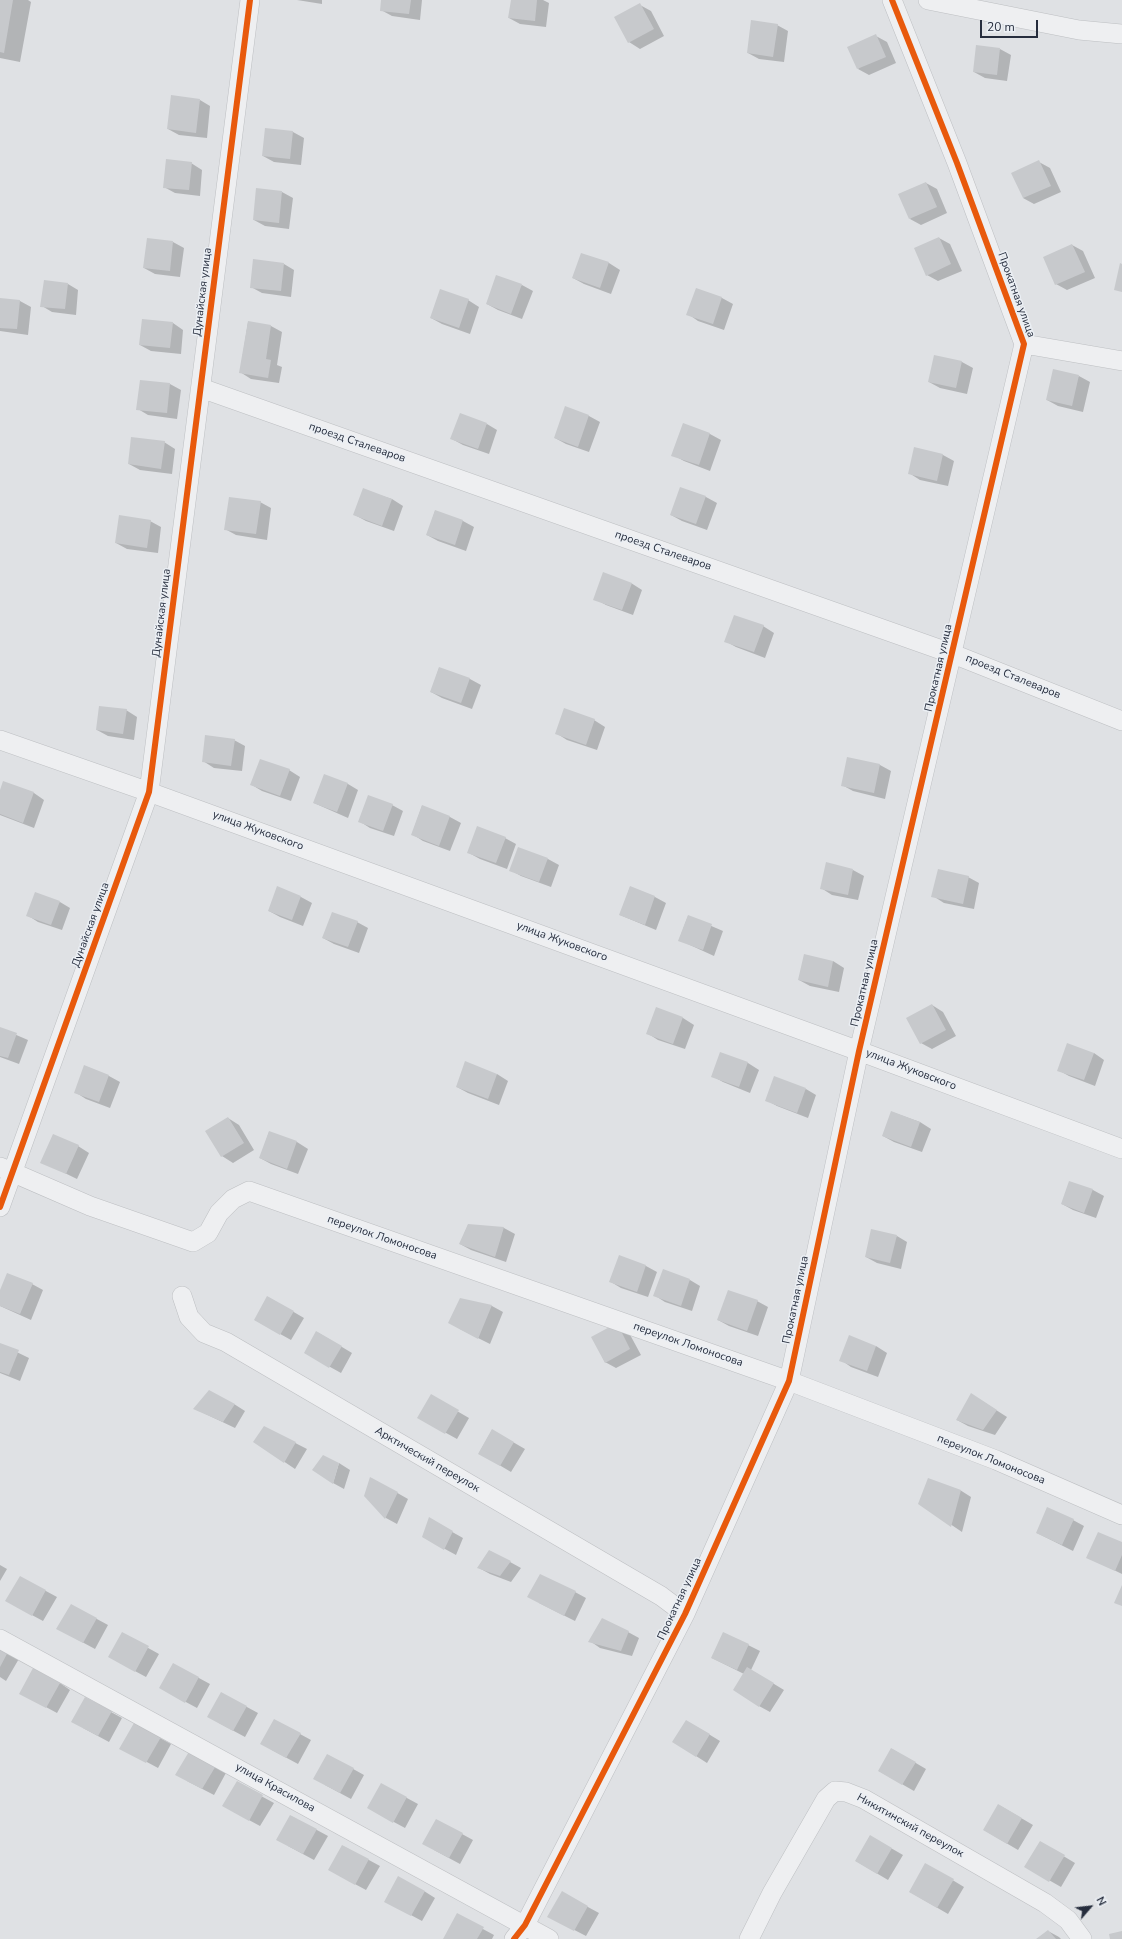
<!DOCTYPE html>
<meta charset="utf-8">
<style>
body{margin:0}
#map{position:relative;width:1122px;height:1939px;overflow:hidden;background:#dfe1e4;font-family:"Nunito Sans",sans-serif}
canvas{display:block}
.north{position:absolute;left:1070px;top:1887px;width:40px;height:40px;-webkit-text-stroke:3px #ebeff4;paint-order:stroke;rotate:62deg;font-size:11px;font-weight:700;line-height:16px;text-align:center;color:#262d3d}
.north::after{content:'';display:block;margin:auto;width:14px;height:18px;background:#262d3d;clip-path:polygon(50% 0,100% 100%,50% 72%,0 100%)}
.scale{position:absolute;left:980px;top:20px;width:58px;height:18px;box-sizing:border-box;border:2px solid #262d3d;border-top:0;padding-left:5px;font-size:12px;line-height:14px;white-space:nowrap;color:#262d3d;-webkit-text-stroke:3px #ebeff4;paint-order:stroke}
</style>
<div id="map">
<canvas width="1122" height="1939"></canvas>
<div class="north">N</div>
<div class="scale">20 m</div>
</div>
<script>
const g = document.querySelector('canvas').getContext('2d');
g.lineJoin = 'round';
function fillPath(path, color) { g.fillStyle = color; g.fill(path, 'evenodd'); }
const shape = rows => new Path2D(rows.map(r => 'M' + r).join(''));
function trace(path, color, width, dash) { g.strokeStyle = color; g.lineWidth = width; g.lineCap = dash ? 'butt' : 'round'; g.setLineDash(dash || []); g.stroke(path); }
function label(font, color, halo, rows, align = 'center') {
  g.font = font + ' "Nunito Sans",sans-serif'; g.lineWidth = 3; g.setLineDash([]); g.textBaseline = 'middle'; g.strokeStyle = halo; g.fillStyle = color; for (const [text, x, y, turn = 0] of rows) {
    g.save(); g.translate(x, y); g.rotate((+turn || 0) * Math.PI / 180); g.textAlign = isNaN(turn) ? turn : align; if (halo) g.strokeText(text, 0, 0); g.fillText(text, 0, 0); g.restore();
  }
}
const shadow = shape([
 [0,0,28,0,31,2,20,62,0,58],
 [297,0,322,0,322,4],
 [382,0,422,0,420,20,392,16,381,10],
 [512,0,543,0,549,3,546,27,520,24,509,18],
 [640,5,651,11,664,36,640,49,629,42],
 [777,25,788,31,784,62,759,59,748,53],
 [876,36,887,42,896,63,869,75,858,69],
 [1000,49,1011,55,1007,81,985,78,974,72],
 [200,100,210,106,207,138,179,135,168,129],
 [266,129,293,132,304,138,301,165,274,162,263,156],
 [1039,162,1050,168,1061,192,1034,204,1023,198],
 [191,163,202,170,200,196,175,193,164,187],
 [926,183,937,189,947,213,921,225,910,219],
 [282,192,293,198,289,229,265,226,254,220],
 [939,238,950,244,962,271,938,281,927,275],
 [173,242,184,248,180,277,155,274,144,268],
 [1072,245,1083,251,1095,278,1067,290,1056,284],
 [582,254,609,263,620,270,611,294,584,284,573,278],
 [284,264,294,270,291,297,262,293,251,287],
 [68,284,78,290,76,315,52,312,42,306],
 [522,285,533,291,522,319,498,310,487,304],
 [697,289,722,298,733,304,724,330,698,321,688,314],
 [0,299,20,301,31,307,28,335,0,331],
 [468,300,479,307,470,334,442,324,431,318],
 [248,322,271,326,282,332,277,365,282,367,279,383,251,379,240,372],
 [173,323,183,330,181,354,151,351,140,345],
 [935,356,962,362,973,368,967,394,940,388,929,382],
 [1079,376,1090,382,1083,412,1058,406,1047,400],
 [170,384,181,390,177,419,148,415,138,409],
 [566,408,589,416,600,422,589,452,566,444,555,438],
 [487,424,497,430,489,454,463,445,452,439],
 [684,425,710,434,721,440,710,471,684,461,673,455],
 [164,442,175,449,172,474,140,470,129,464],
 [915,449,943,455,954,461,948,486,920,480,909,473],
 [681,488,706,497,717,503,707,530,682,521,671,515],
 [364,490,392,499,403,506,394,531,366,521,355,515],
 [260,502,271,508,267,540,236,535,225,529],
 [435,511,463,521,474,527,466,551,438,541,427,535],
 [150,521,161,527,158,553,127,549,116,543],
 [631,583,642,590,633,615,606,605,595,599],
 [763,626,774,633,765,658,736,647,725,641],
 [439,668,470,679,481,685,472,709,442,698,431,692],
 [126,710,137,717,134,740,108,736,97,730],
 [594,720,605,727,597,750,567,740,556,733],
 [234,740,245,746,242,771,214,768,203,761],
 [848,758,880,765,891,771,885,799,853,791,842,785],
 [289,770,300,777,291,801,262,791,252,785],
 [324,776,348,784,358,790,348,818,314,803],
 [4,783,34,793,44,800,34,828,0,815,0,793],
 [392,805,403,811,394,836,370,828,359,821],
 [422,806,450,817,461,823,450,851,423,841,412,834],
 [505,838,516,844,507,869,480,859,469,853],
 [548,859,559,865,551,887,521,876,510,870],
 [853,870,864,876,858,900,832,895,821,888],
 [968,877,979,883,974,909,944,903,933,896],
 [630,887,655,897,666,903,656,930,620,915],
 [277,888,301,897,312,903,303,926,280,917,269,911],
 [60,902,70,908,62,930,38,922,27,915],
 [688,916,723,931,714,956,679,940],
 [357,922,368,928,359,953,334,944,323,938],
 [833,961,844,968,839,992,810,986,799,980],
 [932,1005,943,1012,956,1036,932,1049,921,1043],
 [656,1009,683,1018,694,1025,685,1049,658,1040,647,1033],
 [0,1028,28,1040,19,1064,0,1057],
 [721,1053,748,1063,759,1070,750,1093,723,1082,712,1076],
 [1094,1053,1104,1060,1095,1086,1069,1076,1058,1070],
 [85,1066,109,1076,120,1082,110,1108,86,1099,75,1092],
 [497,1074,508,1081,499,1105,468,1093,457,1087],
 [806,1089,816,1095,808,1118,777,1106,766,1100],
 [892,1112,920,1122,931,1129,922,1152,894,1142,883,1136],
 [228,1118,239,1125,254,1150,233,1163,222,1156],
 [269,1132,297,1142,308,1149,298,1174,271,1164,260,1158],
 [78,1146,89,1153,77,1179,42,1162],
 [1070,1182,1093,1190,1104,1196,1096,1218,1073,1210,1062,1204],
 [468,1225,504,1228,515,1234,506,1262,471,1250,460,1244],
 [897,1236,907,1242,901,1269,877,1263,866,1257],
 [620,1256,646,1266,657,1272,648,1297,621,1288,611,1282],
 [690,1280,700,1286,692,1311,665,1302,654,1295],
 [32,1284,43,1290,31,1320,0,1306,0,1292],
 [268,1297,304,1318,291,1340,255,1320],
 [460,1299,492,1306,503,1312,490,1344,460,1329],
 [757,1301,768,1307,758,1336,729,1326,718,1320],
 [628,1331,641,1355,616,1368,605,1362,592,1337],
 [317,1332,352,1353,341,1373,305,1353],
 [0,1344,29,1358,20,1381,0,1373],
 [876,1346,887,1353,878,1377,851,1367,841,1360],
 [431,1396,469,1418,457,1439,419,1418],
 [982,1401,1007,1417,995,1435,968,1426,957,1420],
 [234,1404,245,1411,235,1428,195,1409],
 [264,1427,307,1449,295,1469,255,1442],
 [492,1430,525,1449,511,1472,479,1453],
 [339,1463,350,1470,344,1489,333,1483],
 [371,1478,408,1499,397,1524,386,1518,365,1496],
 [960,1490,971,1497,962,1532,919,1503],
 [429,1519,463,1538,456,1555,423,1537],
 [1073,1520,1084,1526,1073,1551,1037,1533],
 [1122,1543,1122,1574,1087,1557],
 [490,1551,521,1568,511,1582,490,1574,479,1568],
 [0,1565,7,1569,0,1581],
 [20,1577,57,1597,43,1621,17,1607],
 [575,1592,586,1598,575,1621,539,1603],
 [71,1605,108,1625,95,1649,69,1635],
 [628,1632,639,1638,632,1656,600,1648,590,1641],
 [724,1633,760,1651,751,1670,784,1690,770,1712,759,1706,744,1674,712,1658],
 [123,1634,159,1654,146,1677,120,1663],
 [0,1646,20,1657,6,1681,0,1677],
 [173,1664,210,1684,197,1708,171,1694],
 [60,1683,70,1690,57,1713,31,1699],
 [221,1693,258,1713,245,1737,219,1723],
 [111,1712,122,1718,109,1742,83,1728],
 [697,1727,720,1741,707,1763,696,1756],
 [300,1734,311,1740,298,1764,272,1750],
 [160,1738,171,1744,158,1768,132,1754],
 [892,1749,926,1769,914,1791,879,1771],
 [190,1751,227,1771,214,1795,187,1781],
 [328,1755,364,1775,351,1799,325,1785],
 [237,1783,274,1803,260,1826,234,1812],
 [381,1784,418,1804,405,1828,379,1814],
 [999,1805,1033,1825,1018,1850,984,1830],
 [291,1816,328,1836,314,1860,288,1846],
 [462,1834,473,1840,460,1864,434,1850],
 [870,1836,903,1855,888,1880,856,1861],
 [1040,1842,1075,1863,1061,1887,1026,1867],
 [343,1846,380,1866,366,1890,340,1876],
 [926,1864,964,1887,948,1914,910,1892],
 [424,1891,435,1898,422,1921,396,1907],
 [562,1893,599,1913,586,1936,559,1922],
 [457,1915,494,1935,492,1939,446,1939],
 [1048,1931,1059,1937,1061,1939,1038,1939]
]);
const building = shape([
 [0,0,13,0,4,53,0,52],
 [381,0,411,0,409,14,380,11],
 [511,0,537,0,535,21,508,18],
 [640,3,654,29,628,43,614,17],
 [751,20,778,24,773,57,747,53],
 [876,34,886,57,857,69,847,47],
 [976,45,1000,48,997,75,973,72],
 [171,95,200,99,196,133,167,129],
 [265,128,293,131,290,159,262,156],
 [166,159,192,162,189,190,163,188],
 [1039,160,1051,186,1023,198,1011,173],
 [926,182,937,207,909,219,898,194],
 [256,188,282,191,279,223,253,220],
 [939,237,951,264,926,276,914,248],
 [147,238,173,241,170,271,143,268],
 [1072,244,1085,272,1055,285,1043,257],
 [581,253,609,262,600,288,572,278],
 [253,259,284,263,281,291,250,288],
 [1120,263,1122,264,1122,292,1114,290],
 [496,275,522,284,511,314,486,304],
 [44,280,68,283,65,309,40,307],
 [696,288,722,297,713,324,686,315],
 [440,289,469,299,459,328,430,318],
 [0,298,20,300,17,329,0,328],
 [142,319,173,322,170,348,139,345],
 [248,321,271,325,266,359,271,360,268,378,239,373],
 [934,355,962,361,956,388,928,382],
 [1053,369,1079,375,1072,406,1046,400],
 [140,380,170,383,167,413,136,410],
 [565,406,589,415,578,447,554,438],
 [460,413,487,423,478,449,450,439],
 [683,423,710,433,699,465,671,456],
 [131,437,165,441,161,469,128,464],
 [914,447,943,454,937,481,908,474],
 [680,487,706,496,696,524,670,515],
 [363,488,392,499,382,526,353,515],
 [229,497,261,501,256,534,224,530],
 [435,510,463,520,455,545,426,535],
 [119,515,151,520,147,548,115,543],
 [603,572,632,583,622,610,593,600],
 [734,615,764,625,754,652,724,642],
 [439,667,470,678,461,703,430,692],
 [99,706,127,709,123,734,96,730],
 [564,708,595,719,586,745,555,734],
 [205,735,235,739,231,766,202,762],
 [847,757,880,764,874,793,841,786],
 [260,759,290,769,280,796,250,785],
 [324,774,348,783,337,812,313,803],
 [3,781,34,792,23,823,0,814,0,790],
 [368,795,393,804,383,831,358,822],
 [422,805,450,816,439,846,411,835],
 [477,826,506,837,496,863,467,853],
 [518,847,548,858,539,882,509,871],
 [826,862,853,869,848,895,820,889],
 [938,869,969,876,963,904,931,897],
 [277,886,301,896,292,920,268,911],
 [630,886,655,896,645,925,619,915],
 [35,892,60,901,51,925,26,916],
 [332,912,358,921,348,947,322,938],
 [688,915,712,924,703,950,678,941],
 [804,954,833,961,828,987,798,980],
 [932,1004,946,1030,920,1044,906,1018],
 [656,1007,683,1017,673,1044,646,1034],
 [0,1027,17,1033,8,1058,0,1056],
 [1067,1043,1094,1053,1084,1080,1057,1071],
 [720,1052,748,1062,739,1087,711,1077],
 [465,1061,497,1074,488,1099,456,1087],
 [84,1065,109,1075,99,1102,74,1093],
 [774,1076,806,1088,797,1113,765,1101],
 [891,1111,920,1122,911,1147,882,1136],
 [228,1117,244,1143,221,1157,205,1131],
 [269,1131,297,1141,287,1169,259,1158],
 [53,1134,79,1145,66,1174,40,1163],
 [1069,1181,1093,1189,1084,1213,1061,1204],
 [468,1224,504,1227,495,1257,459,1244],
 [871,1229,897,1235,890,1263,865,1257],
 [619,1255,646,1265,637,1292,609,1282],
 [663,1269,690,1279,681,1306,653,1296],
 [7,1273,33,1283,20,1314,0,1306,0,1290],
 [728,1290,758,1300,747,1331,717,1320],
 [267,1296,294,1311,280,1335,254,1320],
 [460,1298,492,1305,478,1339,448,1323],
 [617,1323,630,1349,605,1363,591,1337],
 [316,1331,342,1346,329,1368,304,1353],
 [849,1335,876,1346,867,1371,839,1361],
 [0,1343,19,1350,9,1375,0,1372],
 [209,1390,235,1404,223,1422,193,1409],
 [971,1393,997,1410,983,1430,956,1420],
 [431,1394,459,1410,445,1434,417,1418],
 [264,1426,296,1442,284,1463,253,1442],
 [492,1429,514,1442,500,1466,478,1454],
 [323,1455,339,1463,333,1484,312,1470],
 [370,1477,398,1492,385,1519,364,1496],
 [928,1478,961,1490,951,1527,918,1504],
 [1047,1507,1074,1519,1062,1545,1036,1533],
 [429,1517,453,1531,444,1550,422,1537],
 [1098,1532,1122,1542,1122,1555,1115,1571,1086,1558],
 [489,1550,511,1561,500,1576,477,1568],
 [540,1574,576,1591,564,1616,527,1597],
 [20,1576,46,1590,32,1616,5,1601],
 [1122,1585,1122,1606,1114,1603],
 [71,1604,97,1618,83,1643,56,1629],
 [602,1618,629,1631,621,1651,588,1642],
 [122,1632,149,1646,135,1672,108,1657],
 [723,1632,749,1644,737,1670,711,1658],
 [0,1645,9,1650,0,1667],
 [173,1663,199,1677,185,1703,159,1688],
 [747,1667,774,1683,759,1707,733,1690],
 [33,1668,60,1683,46,1708,19,1694],
 [221,1692,247,1706,233,1731,207,1717],
 [85,1697,112,1711,98,1736,71,1722],
 [274,1719,301,1733,286,1758,260,1744],
 [686,1720,710,1734,696,1757,672,1742],
 [134,1723,161,1737,146,1763,119,1749],
 [891,1748,916,1762,902,1785,878,1771],
 [190,1750,217,1764,202,1789,175,1775],
 [327,1754,354,1768,340,1793,313,1779],
 [237,1781,263,1795,249,1821,222,1806],
 [381,1783,407,1797,393,1823,367,1808],
 [998,1804,1022,1818,1007,1844,983,1830],
 [290,1815,317,1829,303,1854,276,1840],
 [436,1819,463,1833,449,1858,422,1844],
 [870,1835,892,1848,877,1874,855,1861],
 [1040,1841,1065,1855,1049,1882,1024,1867],
 [342,1845,369,1859,355,1885,328,1870],
 [925,1863,954,1879,937,1908,909,1892],
 [398,1876,425,1891,411,1916,384,1902],
 [562,1891,588,1906,574,1931,547,1917],
 [457,1913,484,1927,477,1939,443,1939],
 [1048,1930,1056,1939,1036,1939],
 [1122,1931,1122,1939,1110,1939,1109,1934]
]);
const street = shape([
 [928,0,1079,30,1122,34],
 [1024,344,1122,361],
 [201,388,953,654,1122,721],
 [0,740,149,792,859,1051,1122,1149],
 [0,1167,90,1206,193,1242,208,1233,219,1213,233,1199,249,1191,789,1381,996,1460,1122,1515],
 [0,1207,149,792,250,0],
 [182,1296,189,1317,204,1333,226,1342,661,1596,685,1614],
 [0,1639,549,1939],
 [514,1939,525,1925,685,1614,789,1381,859,1051,1024,344,957,163,892,0],
 [749,1939,772,1893,826,1799,835,1791,846,1792,864,1799,1045,1903,1068,1920,1082,1939]
]);
const cycleway = shape([
 [0,1207,149,792,250,0],
 [514,1939,525,1925,685,1614,789,1381,859,1051,1024,344,957,163,892,0]
]);
const streetNames = [
 ["Дунайская улица",203,292,-83],
 ["Прокатная улица",1016,295,70],
 ["проезд Сталеваров",357,443,19],
 ["проезд Сталеваров",663,551,19],
 ["Дунайская улица",162,613,-83],
 ["Прокатная улица",939,668,-77],
 ["проезд Сталеваров",1013,677,22],
 ["улица Жуковского",258,831,20],
 ["Дунайская улица",91,925,-70],
 ["улица Жуковского",562,942,20],
 ["Прокатная улица",865,983,-77],
 ["улица Жуковского",911,1070,21],
 ["переулок Ломоносова",382,1238,19],
 ["Прокатная улица",796,1300,-78],
 ["переулок Ломоносова",688,1345,19],
 ["Арктический переулок",427,1460,30],
 ["переулок Ломоносова",991,1460,22],
 ["Прокатная улица",680,1599,-65],
 ["улица Красилова",275,1788,29],
 ["Никитинский переулок",910,1826,29]
];
fillPath(shadow, '#0003');
fillPath(building, '#c7c9cc');
trace(street, '#bdbfc2', 20);
trace(street, '#eeeff1', 19);
trace(cycleway, '#e8590c', 6);
label('11px', '#262d3d', '#ebeff4', streetNames);
</script>
